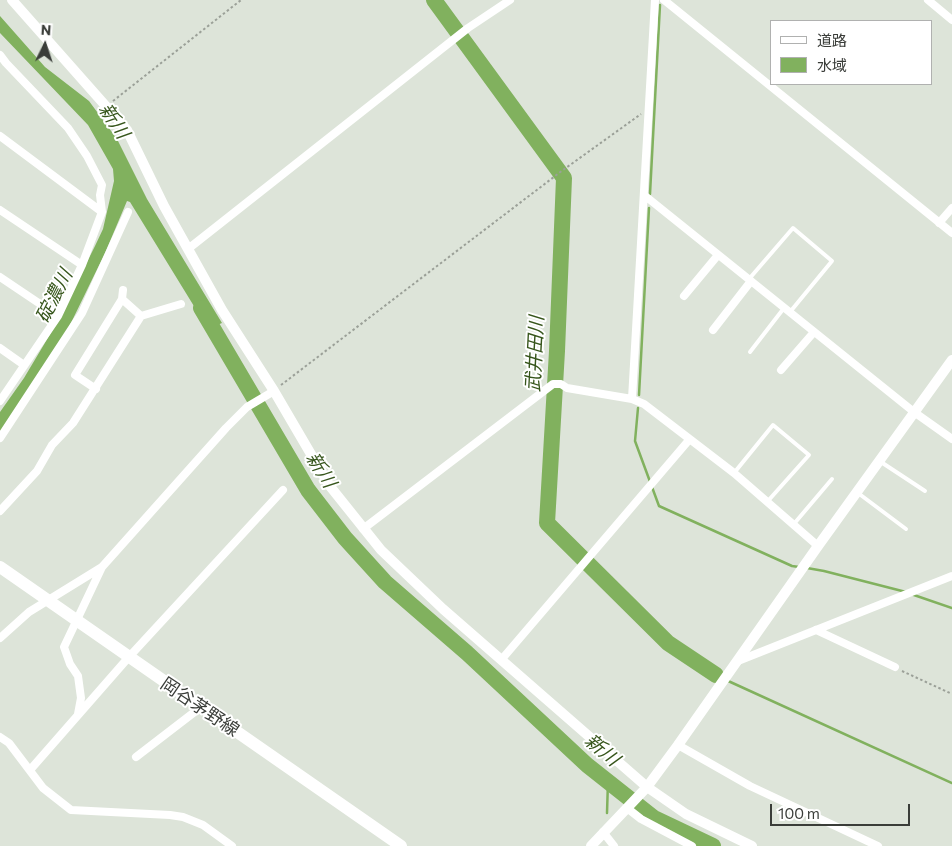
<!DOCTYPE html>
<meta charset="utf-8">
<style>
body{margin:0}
#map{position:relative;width:952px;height:846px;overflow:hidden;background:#dde4d9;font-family:Commissioner,"Noto Sans JP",sans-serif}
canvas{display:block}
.legend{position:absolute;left:770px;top:20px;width:162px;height:65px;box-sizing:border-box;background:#fff;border:1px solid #b0b1b0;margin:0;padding:6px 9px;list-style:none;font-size:15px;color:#3a3d39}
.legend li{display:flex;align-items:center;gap:10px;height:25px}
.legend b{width:25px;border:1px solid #b0b1b0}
.north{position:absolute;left:20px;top:20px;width:50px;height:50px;-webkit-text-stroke:4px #fff;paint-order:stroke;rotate:4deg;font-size:14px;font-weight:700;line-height:20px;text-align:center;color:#3a3d39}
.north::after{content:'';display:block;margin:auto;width:18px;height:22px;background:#3a3d39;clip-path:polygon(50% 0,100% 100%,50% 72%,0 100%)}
.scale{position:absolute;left:770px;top:804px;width:140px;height:22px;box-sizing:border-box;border:2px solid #3a3d39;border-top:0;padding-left:6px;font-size:15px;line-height:18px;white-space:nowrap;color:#3a3d39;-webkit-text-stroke:4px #fff;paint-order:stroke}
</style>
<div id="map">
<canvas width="952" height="846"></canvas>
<ul class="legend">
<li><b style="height:6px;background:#fff"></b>道路</li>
<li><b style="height:14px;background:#81b15e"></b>水域</li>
</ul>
<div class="north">N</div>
<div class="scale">100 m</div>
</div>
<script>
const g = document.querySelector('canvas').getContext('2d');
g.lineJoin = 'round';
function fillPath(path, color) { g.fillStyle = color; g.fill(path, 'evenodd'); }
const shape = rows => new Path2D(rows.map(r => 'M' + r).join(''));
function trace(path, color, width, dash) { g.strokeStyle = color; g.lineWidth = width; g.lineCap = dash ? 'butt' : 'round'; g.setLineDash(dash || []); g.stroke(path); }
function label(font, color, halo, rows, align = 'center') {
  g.font = font + ' Commissioner,"Noto Sans JP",sans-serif'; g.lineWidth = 4; g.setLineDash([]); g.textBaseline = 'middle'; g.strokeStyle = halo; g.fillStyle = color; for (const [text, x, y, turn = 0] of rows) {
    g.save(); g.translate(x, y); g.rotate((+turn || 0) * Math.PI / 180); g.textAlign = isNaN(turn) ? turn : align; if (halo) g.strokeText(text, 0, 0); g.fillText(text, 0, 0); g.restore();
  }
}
const water = shape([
 [0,16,45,67,89,101,117,139,147,199,222,323,208,329,130,202,127,201,105,253,69,327,0,432,0,412,24,378,55,326,95,246,103,229,114,181,113,169,88,125,0,33]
]);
const stream = shape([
 [650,194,660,5],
 [639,395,649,208],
 [638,408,635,441,659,506,792,566,799,567],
 [807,568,824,571,906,592],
 [911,594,952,608],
 [726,680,952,783],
 [607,813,608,781]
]);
const river = shape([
 [434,0,564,178,557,351,547,523,668,643,716,675],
 [201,308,308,490,345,538,385,582,467,653,587,765,654,818,713,846]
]);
const path = shape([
 [113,101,241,0],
 [281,385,563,170,641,114],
 [902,671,952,694]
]);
const service = shape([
 [749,279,793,228,832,261,790,312],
 [750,352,784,308],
 [881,462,925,491],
 [734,473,773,425,809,455,767,502],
 [858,493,906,529],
 [793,525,832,479]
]);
const minor = shape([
 [664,0,952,233],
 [928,0,952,20],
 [0,55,6,63,68,128,87,156,102,185,100,195,102,212,82,265,58,316,0,401],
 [0,136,102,212],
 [644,195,914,412,952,439],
 [0,210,82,265],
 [939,223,952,208],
 [188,249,468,28,510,0],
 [0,277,58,316],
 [123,290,122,299,141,316],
 [684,296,718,255],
 [713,330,751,281],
 [0,348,24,365],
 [781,370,814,332],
 [96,389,75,375,122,299],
 [632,399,655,0],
 [0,438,82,313,128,212],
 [0,511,37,471,52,445,73,423,141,316,181,304],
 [363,529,553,384,561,384,567,388,632,399,644,404,734,473,818,546],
 [816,630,895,667],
 [0,638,29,612,102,567,226,428,247,407,274,391],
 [502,659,689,440],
 [738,661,952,576],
 [78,714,81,698,78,676,70,664,64,647,102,567],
 [0,737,9,743,43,788,71,810,170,815,183,817,203,825,232,846],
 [678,745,750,786,878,846],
 [136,757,201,707],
 [30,770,128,658,283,490],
 [627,808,641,819,692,846],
 [603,832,614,846]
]);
const tertiary = shape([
 [12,0,127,130,164,206,222,310,274,391,329,485,381,550,443,609,647,787,686,814,752,846],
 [591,846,647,787,678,745,818,546,952,360]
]);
const primary = shape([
 [0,567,401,846]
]);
const streetNames = [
 ["岡谷茅野線",200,707,34]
];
const waterNames = [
 ["新川",114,121,56],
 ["碇濃川",54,296,-63],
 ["武井田川",535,354,-87],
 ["新川",321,470,58],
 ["新川",602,750,40]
];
fillPath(water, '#81b15e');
trace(stream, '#81b15e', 2.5);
trace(river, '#81b15e', 16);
trace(path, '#9ba098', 2, [2.5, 2.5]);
trace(service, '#fff', 4);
trace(minor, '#fff', 8);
trace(tertiary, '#fff', 10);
trace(primary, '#fff', 12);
label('18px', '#3a3d39', '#fff', streetNames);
label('italic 19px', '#37561c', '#fff', waterNames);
</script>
